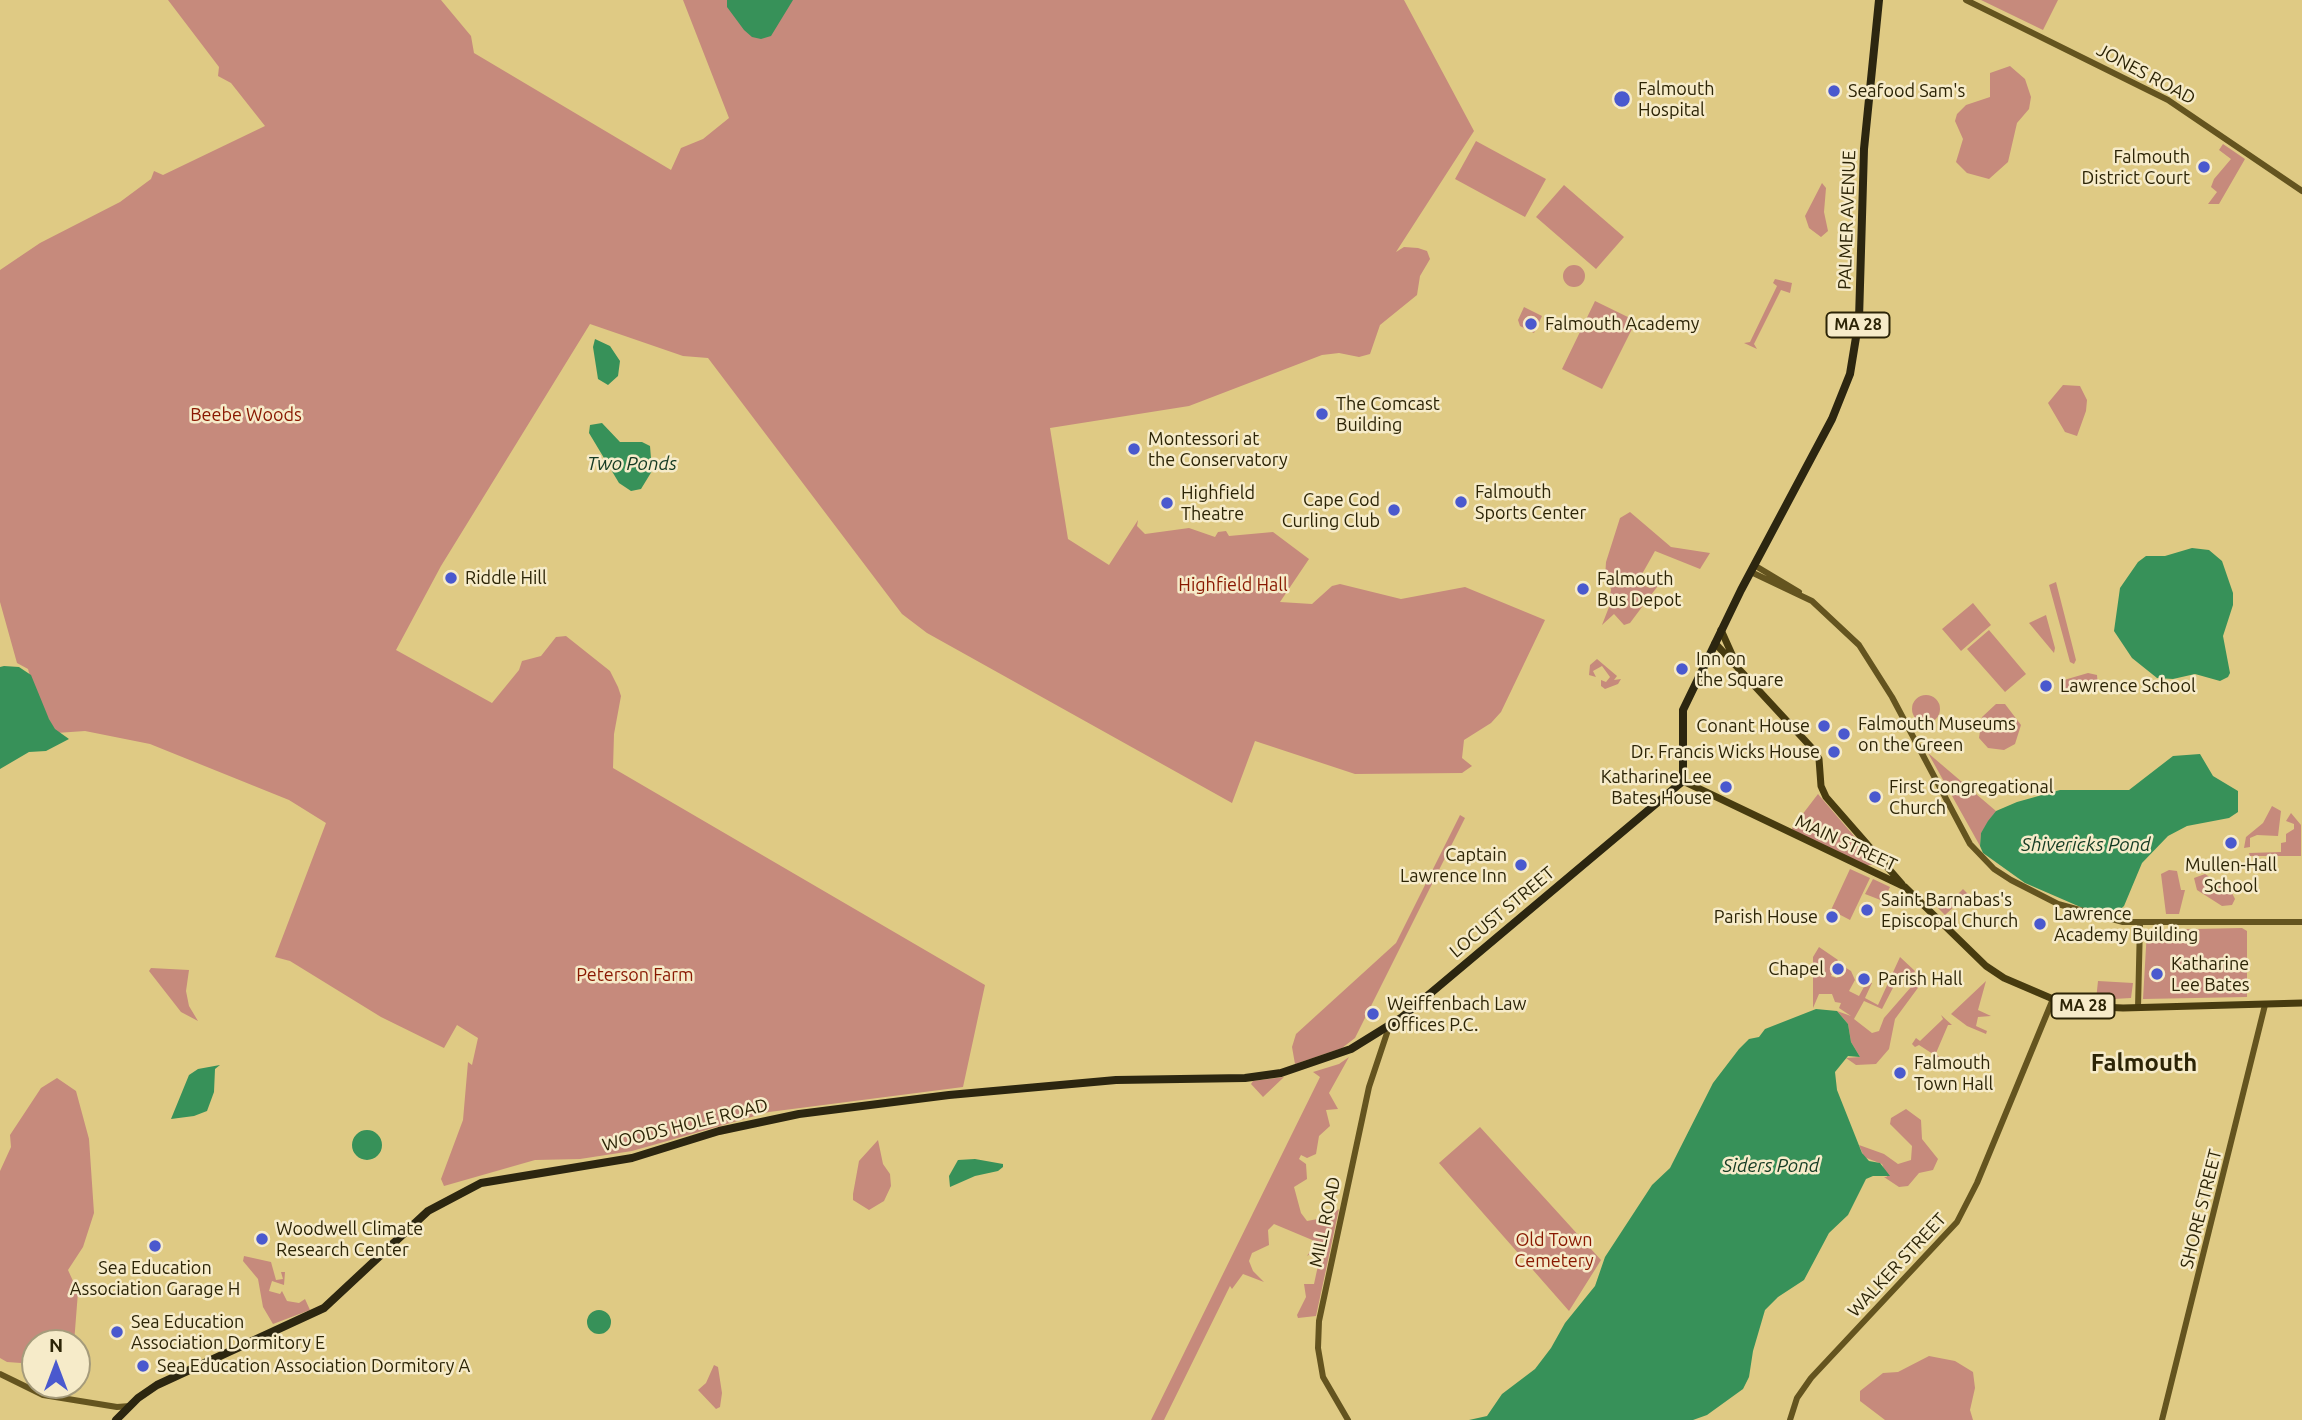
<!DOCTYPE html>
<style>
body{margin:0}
#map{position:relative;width:2302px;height:1420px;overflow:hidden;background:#dfca84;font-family:Ubuntu,sans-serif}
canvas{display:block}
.north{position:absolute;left:21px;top:1329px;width:70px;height:70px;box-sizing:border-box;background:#f6ebc9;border:2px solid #a59b7b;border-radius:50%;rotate:0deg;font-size:19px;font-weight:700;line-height:28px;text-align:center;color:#2c2406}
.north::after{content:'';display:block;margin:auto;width:24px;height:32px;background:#4a59ce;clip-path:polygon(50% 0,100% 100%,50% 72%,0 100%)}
</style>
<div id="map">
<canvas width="2302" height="1420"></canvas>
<div class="north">N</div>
</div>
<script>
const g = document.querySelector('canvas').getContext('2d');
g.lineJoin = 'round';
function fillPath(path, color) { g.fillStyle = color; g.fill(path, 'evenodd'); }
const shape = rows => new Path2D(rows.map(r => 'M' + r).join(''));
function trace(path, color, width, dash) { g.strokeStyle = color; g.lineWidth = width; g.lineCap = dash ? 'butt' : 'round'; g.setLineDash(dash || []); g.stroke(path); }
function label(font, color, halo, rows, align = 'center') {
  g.font = font + ' Ubuntu,sans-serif'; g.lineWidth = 5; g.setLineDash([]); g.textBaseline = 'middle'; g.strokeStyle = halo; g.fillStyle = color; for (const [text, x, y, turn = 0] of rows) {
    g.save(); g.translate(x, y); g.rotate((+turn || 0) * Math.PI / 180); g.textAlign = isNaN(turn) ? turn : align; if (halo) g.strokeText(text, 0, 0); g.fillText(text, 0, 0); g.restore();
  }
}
const green = shape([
 [168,0,441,0,471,36,474,53,671,170,681,148,703,139,729,118,683,0,1404,0,1474,131,1396,252,1404,247,1418,248,1427,251,1430,259,1420,276,1417,295,1380,325,1370,354,1359,357,1339,353,1322,355,1189,406,1050,428,1068,539,1109,565,1138,520,1137,526,1145,534,1189,528,1215,537,1218,532,1226,531,1229,536,1273,532,1309,559,1280,602,1312,604,1332,586,1340,584,1401,599,1465,587,1545,620,1501,712,1491,723,1464,740,1462,758,1472,766,1462,773,1355,774,1255,741,1232,803,927,633,902,614,708,358,683,356,590,324,441,566,396,650,492,703,519,670,522,661,541,656,556,637,566,636,610,671,618,687,621,696,614,734,613,768,985,985,963,1087,769,1112,632,1151,580,1159,535,1160,444,1186,441,1179,463,1120,468,1062,472,1065,478,1038,457,1025,444,1048,381,1017,290,961,275,957,326,823,289,800,150,744,85,731,56,733,33,688,28,669,17,663,0,602,0,270,40,243,120,202,151,179,154,171,163,175,265,126,231,83,218,76,219,67],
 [1981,0,2058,0,2043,30],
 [2010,66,2025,79,2031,97,2029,109,2017,123,2008,162,1989,179,1967,173,1956,162,1963,139,1955,121,1957,114,1966,105,1990,97,1990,73],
 [1476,141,1546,179,1525,217,1455,179],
 [2223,144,2245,159,2219,204,2208,204,2217,192,2211,187,2214,179,2231,159,2219,150],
 [1822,183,1826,188,1824,212,1828,231,1821,237,1809,228,1805,216],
 [1564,185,1624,237,1596,269,1536,217],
 '1563 276a11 11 0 1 1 22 0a11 11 0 1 1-22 0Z',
 [1775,279,1792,283,1790,293,1781,290,1754,344,1757,349,1744,343,1750,342,1777,286,1773,283],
 [1595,301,1636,321,1602,389,1562,369],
 [1524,307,1542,316,1534,333,1520,326,1518,320],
 [2063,385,2080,386,2087,400,2086,411,2077,436,2065,432,2048,403],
 [1630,512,1671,547,1710,553,1700,569,1655,551,1637,583,1650,588,1659,578,1660,583,1630,623,1624,625,1614,614,1602,625,1609,607,1611,589,1605,579,1606,562,1620,518],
 [2056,582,2076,660,2074,664,2070,662,2049,585],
 [1973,603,1991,625,1961,651,1942,629],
 [2046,615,2055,648,2054,653,2029,623],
 [1989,630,2026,674,2005,692,1967,649],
 [1597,659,1617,676,1614,680,1621,679,1618,684,1605,689,1601,686,1601,680,1606,682,1610,677,1602,666,1593,671,1596,677,1589,675,1590,665],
 [2088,673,2097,675,2098,687,2092,684,2069,690,2067,695,2062,694,2060,688,2064,680],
 '1912 709a14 14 0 1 1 28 0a14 14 0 1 1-28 0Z',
 [1996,704,2005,704,2021,725,2015,744,2004,750,1988,748,1979,738,1982,717],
 [1928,753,1996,811,1981,833,1980,846],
 [1818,794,1872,857,1875,864,1865,866,1793,831,1792,828],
 [2272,806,2281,811,2278,836,2257,835,2250,838,2250,847,2244,848,2246,837,2263,823],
 [2291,813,2301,825,2301,856,2250,856,2249,853,2281,852,2281,843,2286,842,2286,834,2294,829,2294,824,2286,821],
 [1460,815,1465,818,1355,1038,1342,1048,1295,1064,1292,1047,1296,1034,1396,943],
 [1850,869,1870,878,1850,920,1831,910],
 [2169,870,2177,871,2181,890,2185,890,2179,914,2166,914,2161,874],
 [2205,874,2231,891,2235,899,2232,905,2222,906,2197,890,2194,878],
 [1873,879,1890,887,1883,901,1865,894],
 [1963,889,1968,894,1945,915,1933,903,1937,897,1949,903],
 [2242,928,2247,931,2247,997,2143,999,2147,930],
 [1819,947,1838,960,1831,976,1837,978,1843,966,1851,971,1855,980,1849,991,1859,996,1866,983,1872,983,1865,998,1878,1005,1900,957,1915,971,1907,986,1904,979,1901,983,1897,980,1882,1009,1864,1001,1854,1019,1872,1033,1879,1031,1884,1018,1918,979,1923,981,1895,1019,1889,1049,1876,1064,1856,1065,1846,1058,1860,1057,1851,1042,1848,1024,1837,1011,1851,1016,1839,1008,1841,1003,1835,1002,1832,994,1819,994,1813,1008,1813,957],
 [151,968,189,970,186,991,189,1006,198,1021,181,1012,149,971],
 [1986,981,1978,1010,1991,1016,1978,1017,1976,1026,1987,1031,1986,1034,1967,1026,1951,1014],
 [2098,981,2133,983,2131,998,2096,1000],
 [1941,1015,1952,1025,1948,1025,1936,1053,1939,1057,1935,1061,1936,1056,1919,1045,1915,1047,1912,1044,1916,1038,1920,1041,1943,1019],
 [1349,1057,1329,1093,1338,1109,1326,1110,1330,1126,1319,1136,1316,1154,1307,1158,1301,1155,1299,1159,1306,1164,1307,1179,1294,1187,1301,1213,1307,1221,1328,1217,1339,1209,1316,1316,1298,1318,1297,1315,1306,1297,1304,1284,1314,1284,1322,1247,1307,1256,1317,1242,1274,1224,1268,1230,1269,1245,1252,1253,1249,1261,1253,1271,1264,1282,1243,1274,1232,1289,1230,1286,1164,1420,1151,1420,1320,1077,1313,1072,1339,1064],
 [1284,1077,1263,1097,1251,1084,1253,1081],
 [57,1078,76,1091,89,1139,94,1213,83,1247,68,1270,78,1292,74,1343,35,1343,35,1364,7,1362,0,1358,0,1171,11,1147,10,1135,41,1088],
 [1906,1109,1921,1120,1922,1139,1938,1159,1933,1170,1919,1173,1908,1186,1899,1187,1884,1177,1887,1177,1882,1164,1864,1157,1859,1145,1884,1154,1898,1164,1911,1160,1912,1146,1890,1124,1891,1118],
 [1480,1127,1601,1260,1569,1311,1439,1163],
 [878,1140,883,1164,890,1174,891,1186,884,1201,869,1210,853,1200,853,1194,859,1161],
 [244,1256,271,1262,276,1280,283,1279,281,1272,285,1272,284,1285,272,1281,269,1291,280,1294,282,1291,287,1301,299,1303,305,1299,310,1310,273,1324,263,1307,258,1279,243,1261],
 [1929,1356,1955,1361,1973,1372,1975,1388,1970,1410,1973,1420,1885,1420,1860,1401,1860,1391,1883,1373,1898,1372],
 [714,1365,718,1367,722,1393,720,1407,716,1409,698,1390,706,1383]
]);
const water = shape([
 [727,0,793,0,771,36,761,39,752,37,744,30,727,7],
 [595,339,610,346,620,361,618,376,608,385,598,379,593,347],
 [602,423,620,442,642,442,650,446,652,471,641,489,631,491,619,483,589,433,590,425],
 [2192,548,2209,550,2222,561,2233,593,2233,605,2223,636,2230,673,2228,677,2220,681,2195,674,2173,679,2157,678,2132,658,2114,631,2120,588,2138,562,2146,556,2165,556],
 [4,666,19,667,31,675,49,719,55,729,69,739,46,751,29,752,0,769,0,667],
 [2200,754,2213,776,2238,791,2238,812,2229,818,2187,826,2168,836,2142,863,2124,906,2115,914,2085,909,2025,883,1983,853,1980,846,1981,833,1988,821,1996,811,2017,802,2060,790,2129,790,2173,756],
 [1816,1009,1837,1011,1848,1024,1851,1042,1860,1057,1848,1056,1835,1072,1837,1090,1862,1153,1869,1161,1880,1163,1890,1176,1873,1176,1866,1179,1848,1215,1829,1233,1804,1280,1778,1297,1765,1310,1753,1351,1749,1377,1743,1389,1707,1415,1693,1420,1469,1420,1487,1416,1502,1394,1535,1369,1551,1348,1565,1323,1595,1286,1605,1257,1652,1185,1670,1168,1713,1083,1739,1049,1749,1039,1759,1037,1765,1029],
 [220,1065,215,1069,214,1092,207,1111,194,1116,171,1119,189,1075,198,1069],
 '352 1145a15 15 0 1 1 30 0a15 15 0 1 1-30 0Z',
 [975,1159,1003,1164,1003,1167,998,1171,975,1176,950,1187,949,1176,958,1160],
 '587 1322a12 12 0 1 1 24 0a12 12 0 1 1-24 0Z'
]);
const secondary = shape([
 [1966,0,2168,100,2302,191],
 [1754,565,1799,592],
 [1751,572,1812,601,1859,645,1892,697,1970,844,1994,869,2011,880,2058,904,2123,922,2302,922],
 [2138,1008,2140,923],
 [0,1374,43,1395,117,1407,130,1406],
 [1348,1420,1323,1377,1318,1348,1319,1321,1369,1087,1389,1027],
 [1790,1420,1797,1398,1811,1378,1957,1222,1977,1183,2053,999],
 [2162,1420,2265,1005]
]);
const primary = shape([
 [1721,630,1734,659],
 [1715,643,1812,748,1819,759,1821,786,1826,797,1902,884],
 [1683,781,1905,887,1986,966,2004,978,2053,999,2081,1006,2123,1008,2302,1003]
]);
const highway = shape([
 [116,1420,138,1398,157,1385,324,1308,428,1211,481,1183,632,1158,719,1131,799,1114,949,1095,1116,1080,1245,1078,1281,1073,1351,1049,1401,1018,1683,781,1683,710,1741,590,1832,419,1850,374,1859,319,1864,149,1879,0]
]);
const markers = [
 [1834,91,7,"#4a59ce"],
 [1622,99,9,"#4a59ce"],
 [2204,167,7,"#4a59ce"],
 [1531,324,7,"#4a59ce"],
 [1322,414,7,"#4a59ce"],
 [1134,449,7,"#4a59ce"],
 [1461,502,7,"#4a59ce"],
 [1167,503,7,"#4a59ce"],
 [1394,510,7,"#4a59ce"],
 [451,578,7,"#4a59ce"],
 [1583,589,7,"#4a59ce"],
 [1682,669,7,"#4a59ce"],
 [2046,686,7,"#4a59ce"],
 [1824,726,7,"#4a59ce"],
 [1844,734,7,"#4a59ce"],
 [1834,752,7,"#4a59ce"],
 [1726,787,7,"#4a59ce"],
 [1875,797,7,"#4a59ce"],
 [2231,843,7,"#4a59ce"],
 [1521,865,7,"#4a59ce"],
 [1867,910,7,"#4a59ce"],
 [1832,917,7,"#4a59ce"],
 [2040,924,7,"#4a59ce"],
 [1838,969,7,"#4a59ce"],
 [2157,974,7,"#4a59ce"],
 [1864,979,7,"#4a59ce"],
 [1373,1014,7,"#4a59ce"],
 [1900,1073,7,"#4a59ce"],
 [262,1239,7,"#4a59ce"],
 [155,1246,7,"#4a59ce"],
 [117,1332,7,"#4a59ce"],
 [143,1366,7,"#4a59ce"]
];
const shields = [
 [1858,325,63],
 [2083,1006,63]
];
const shieldNames = [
 ["MA 28",1858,325],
 ["MA 28",2083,1006]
];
const streetNames = [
 ["JONES ROAD",2146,74,28],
 ["PALMER AVENUE",1847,220,-88],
 ["MAIN STREET",1846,843,25],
 ["LOCUST STREET",1502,912,-40],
 ["WOODS HOLE ROAD",685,1125,-14],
 ["SHORE STREET",2201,1209,-76],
 ["MILL ROAD",1325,1222,-78],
 ["WALKER STREET",1897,1265,-47]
];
const poiNames = [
 ["Falmouth",1638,89],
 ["Hospital",1638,110],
 ["Seafood Sam's",1848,91],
 ["Falmouth",2190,157,"right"],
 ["District Court",2190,178,"right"],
 ["Falmouth Academy",1545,324],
 ["The Comcast",1336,404],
 ["Building",1336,425],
 ["Montessori at",1148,439],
 ["the Conservatory",1148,460],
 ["Falmouth",1475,492],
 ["Sports Center",1475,513],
 ["Highfield",1181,493],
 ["Theatre",1181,514],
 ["Cape Cod",1380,500,"right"],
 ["Curling Club",1380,521,"right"],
 ["Riddle Hill",465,578],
 ["Falmouth",1597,579],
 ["Bus Depot",1597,600],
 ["Inn on",1696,659],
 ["the Square",1696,680],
 ["Lawrence School",2060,686],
 ["Falmouth Museums",1858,724],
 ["on the Green",1858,745],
 ["Conant House",1810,726,"right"],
 ["Dr. Francis Wicks House",1820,752,"right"],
 ["Katharine Lee",1712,777,"right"],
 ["Bates House",1712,798,"right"],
 ["First Congregational",1889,787],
 ["Church",1889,808],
 ["Captain",1507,855,"right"],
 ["Lawrence Inn",1507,876,"right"],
 ["Mullen-Hall",2231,865,"center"],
 ["School",2231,886,"center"],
 ["Saint Barnabas's",1881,900],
 ["Episcopal Church",1881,921],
 ["Lawrence",2054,914],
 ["Academy Building",2054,935],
 ["Parish House",1818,917,"right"],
 ["Katharine",2171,964],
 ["Lee Bates",2171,985],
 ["Chapel",1824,969,"right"],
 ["Parish Hall",1878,979],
 ["Weiffenbach Law",1387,1004],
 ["Offices P.C.",1387,1025],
 ["Falmouth",1914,1063],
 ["Town Hall",1914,1084],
 ["Woodwell Climate",276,1229],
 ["Research Center",276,1250],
 ["Sea Education",155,1268,"center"],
 ["Association Garage H",155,1289,"center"],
 ["Sea Education",131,1322],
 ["Association Dormitory E",131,1343],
 ["Sea Education Association Dormitory A",157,1366]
];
const parkNames = [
 ["Beebe Woods",246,415],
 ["Highfield Hall",1233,585],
 ["Peterson Farm",635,975],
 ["Old Town",1554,1240],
 ["Cemetery",1554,1261]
];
const waterNames = [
 ["Two Ponds",632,464],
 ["Shivericks Pond",2086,845],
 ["Siders Pond",1771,1166]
];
const districtNames = [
 ["Falmouth",2144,1063]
];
fillPath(green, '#c68a7c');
fillPath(water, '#379159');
trace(secondary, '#64541f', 6);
trace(primary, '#473b0f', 7);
trace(highway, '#2c2610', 8);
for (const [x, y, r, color] of markers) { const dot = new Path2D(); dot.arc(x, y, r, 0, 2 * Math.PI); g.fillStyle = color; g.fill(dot); trace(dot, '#f6ebc9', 2.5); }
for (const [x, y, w] of shields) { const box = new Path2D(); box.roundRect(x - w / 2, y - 12.5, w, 25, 5); g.fillStyle = '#f6ebc9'; g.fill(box); trace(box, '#2c2406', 2); }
label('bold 16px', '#2c2406', null, shieldNames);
label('18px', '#2c2406', '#f6ebc9', streetNames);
label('18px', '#2c2406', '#f6ebc9', poiNames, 'left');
label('18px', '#891800', '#f6ebc9', parkNames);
label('italic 19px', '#153b23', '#f6ebc9', waterNames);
label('bold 24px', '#2c2406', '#f6ebc9', districtNames);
</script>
